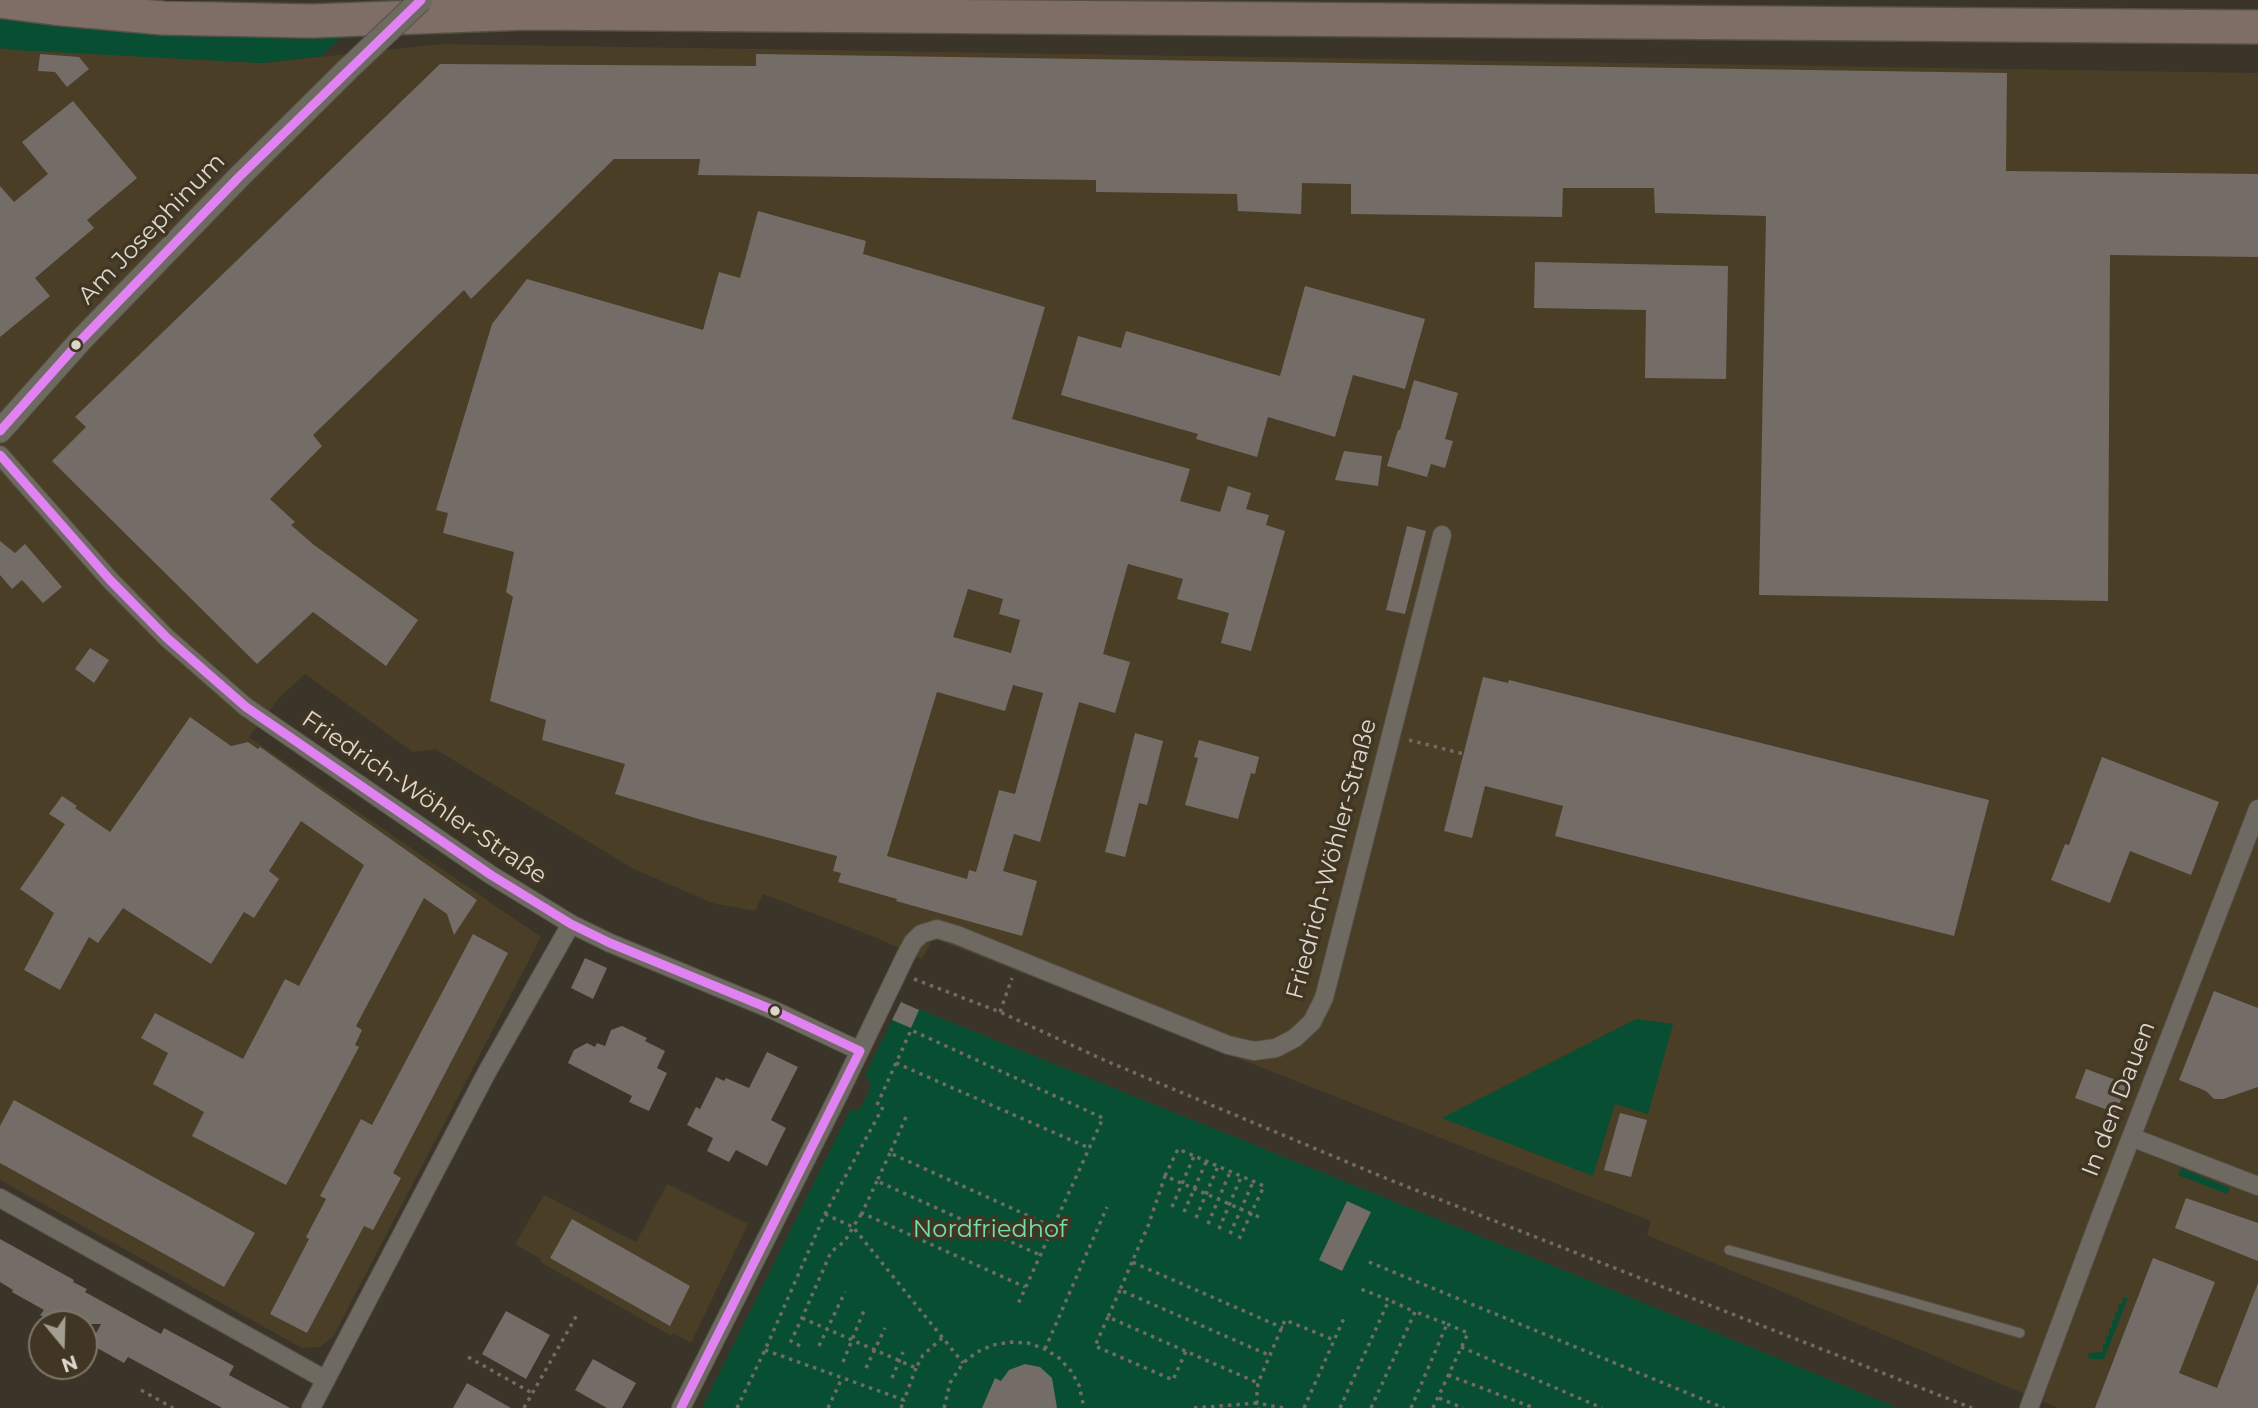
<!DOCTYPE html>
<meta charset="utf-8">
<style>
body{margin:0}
#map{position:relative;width:2258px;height:1408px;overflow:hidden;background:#3a3429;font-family:Montserrat,sans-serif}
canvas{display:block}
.north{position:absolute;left:28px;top:1310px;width:70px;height:70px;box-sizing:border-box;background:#403623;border:2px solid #7f7666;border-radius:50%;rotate:161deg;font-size:19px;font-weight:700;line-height:28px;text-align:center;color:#ddd7cb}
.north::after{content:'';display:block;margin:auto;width:24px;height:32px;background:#a49e92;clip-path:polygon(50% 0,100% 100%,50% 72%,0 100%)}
</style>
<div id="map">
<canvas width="2258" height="1408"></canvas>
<div class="north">N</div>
</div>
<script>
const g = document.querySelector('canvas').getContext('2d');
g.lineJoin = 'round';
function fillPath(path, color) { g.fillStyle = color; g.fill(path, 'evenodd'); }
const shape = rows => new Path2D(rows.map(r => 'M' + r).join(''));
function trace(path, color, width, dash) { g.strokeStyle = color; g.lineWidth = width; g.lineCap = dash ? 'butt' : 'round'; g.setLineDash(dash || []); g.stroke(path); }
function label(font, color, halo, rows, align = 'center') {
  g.font = font + ' Montserrat,sans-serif'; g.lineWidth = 7; g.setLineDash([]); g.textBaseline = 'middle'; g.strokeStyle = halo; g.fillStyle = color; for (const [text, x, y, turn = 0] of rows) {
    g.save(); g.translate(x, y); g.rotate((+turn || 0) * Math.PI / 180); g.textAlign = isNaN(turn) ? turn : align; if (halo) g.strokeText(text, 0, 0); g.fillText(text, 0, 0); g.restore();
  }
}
const built = shape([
 [442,44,2258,73,2258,1408,2058,1408,1647,1235,1651,1221,933,938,922,959,877,938,763,894,755,911,712,903,632,868,435,749,413,752,305,674,279,698,249,737,541,937,333,1337,320,1347,302,1348,0,1180,0,48,262,63],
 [667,1184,748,1224,691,1343,673,1333,671,1336,663,1331,540,1262,541,1259,515,1244,544,1195,636,1242]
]);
const green = shape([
 [0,14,346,32,321,56,262,63,15,50,0,48],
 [901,1002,1593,1282,1898,1408,702,1408,850,1110,855,1111,860,1108,870,1090,870,1082,865,1075],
 [1636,1019,1673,1024,1648,1114,1615,1104,1593,1176,1442,1118],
 [2181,1168,2230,1188,2227,1194,2178,1175],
 [2123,1298,2128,1298,2104,1359,2089,1359,2088,1353,2103,1352,2103,1344,2106,1344,2106,1337,2109,1335,2109,1328,2112,1328,2112,1320,2115,1319,2115,1312,2118,1312,2119,1304,2122,1304]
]);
const building = shape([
 [40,54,79,57,89,69,67,87,55,72,38,71],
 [756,54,2007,73,2006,171,2258,174,2258,257,2110,255,2108,601,1759,595,1766,216,1655,213,1654,188,1563,188,1562,217,1351,214,1351,184,1302,183,1301,214,1238,211,1237,194,1096,192,1096,180,698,175,700,159,614,159,471,299,464,290,313,435,322,446,270,499,295,522,291,525,314,545,418,620,386,666,313,612,257,664,52,461,86,427,75,417,440,64,756,66],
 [73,101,137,178,87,220,94,228,35,278,50,296,0,337,0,186,14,202,48,174,22,142],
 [758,211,866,241,863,254,1045,307,1012,419,1190,469,1180,501,1220,512,1228,486,1251,493,1246,509,1269,515,1266,525,1285,531,1251,651,1221,643,1229,613,1177,599,1183,579,1128,564,1103,654,1130,662,1115,713,1079,702,1040,842,1014,834,1003,871,1037,881,1022,936,896,901,897,899,838,882,841,873,833,871,837,856,702,820,615,794,625,764,542,740,546,720,490,701,513,597,506,592,514,552,443,533,448,513,436,510,492,324,527,279,703,330,719,272,740,278],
 [968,589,1003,599,999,614,1020,620,1011,653,953,637],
 [1013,685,1043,693,1015,794,999,790,976,872,969,870,967,879,887,856,937,692,1005,711],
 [1535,262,1728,266,1726,379,1645,378,1646,310,1534,308],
 [1305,286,1425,319,1405,389,1353,375,1335,437,1268,417,1257,457,1196,439,1198,434,1061,395,1078,336,1121,348,1126,331,1280,376],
 [1414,380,1458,393,1445,439,1453,441,1445,468,1431,464,1427,477,1387,466,1398,430,1400,430],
 [1344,451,1382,456,1378,486,1335,480],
 [1407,526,1426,531,1405,614,1386,610],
 [0,541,15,553,25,544,62,587,43,603,22,580,12,589,0,575],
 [90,648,109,660,94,683,75,669],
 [1483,677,1508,683,1509,680,1989,800,1954,936,1555,836,1563,806,1485,786,1472,838,1444,831],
 [190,717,231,746,248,742,258,749,260,747,477,900,454,935,447,914,424,898,356,1026,362,1030,355,1045,359,1047,286,1185,192,1136,204,1112,153,1084,168,1053,141,1038,155,1013,243,1059,285,979,299,986,364,865,301,821,269,871,279,879,254,918,244,912,211,964,123,908,98,943,89,937,60,990,24,970,54,913,20,889,65,824,49,814,62,796,77,806,75,808,110,832],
 [1135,733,1163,741,1147,805,1139,803,1125,857,1105,852],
 [1199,740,1259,757,1255,774,1251,773,1238,819,1185,805,1198,758,1194,757],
 [2102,757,2219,802,2191,875,2130,851,2110,903,2051,880,2065,844,2069,845],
 [473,934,508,953,393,1173,401,1178,373,1230,364,1226,307,1333,270,1314,309,1239,306,1237,326,1199,320,1196,361,1119,372,1125],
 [585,958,607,968,593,999,571,988],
 [2214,991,2258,1008,2258,1087,2223,1099,2214,1099,2206,1091,2179,1080],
 [901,1002,919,1010,911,1028,892,1020],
 [622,1026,647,1038,645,1041,665,1051,657,1068,667,1073,649,1111,629,1102,632,1096,568,1063,574,1050,587,1043,595,1047,597,1043,605,1046,611,1030],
 [767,1052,798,1067,771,1120,786,1128,767,1166,736,1150,729,1162,707,1151,713,1138,687,1125,696,1107,700,1109,716,1077,724,1081,726,1078,749,1088],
 [2086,1069,2127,1084,2116,1113,2075,1098],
 [14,1100,255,1233,224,1287,0,1163,0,1126],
 [1620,1113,1647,1120,1631,1177,1604,1170],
 [2186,1198,2258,1223,2258,1261,2175,1228],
 [1347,1201,1371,1212,1342,1271,1319,1260],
 [572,1219,690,1286,670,1326,550,1258],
 [0,1239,74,1280,73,1282,87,1289,85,1292,161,1334,164,1328,234,1366,229,1375,290,1408,222,1408,128,1357,124,1363,90,1344,101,1324,56,1324,40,1315,44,1310,12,1292,13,1290,0,1282],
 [2153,1258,2215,1282,2179,1373,2217,1388,2258,1283,2258,1408,2095,1408],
 [506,1311,550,1335,526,1379,482,1354],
 [593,1359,636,1383,622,1408,607,1408,575,1390],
 [1025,1364,1040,1367,1052,1378,1057,1408,982,1408,995,1378,1001,1381,1009,1370],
 [467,1383,511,1408,453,1408]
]);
const path = shape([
 [1409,740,1464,754],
 [914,979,1000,1012,1104,1060,1390,1180,1972,1408],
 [1000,1012,1012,978],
 [896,1063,1089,1148],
 [877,1105,911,1030,1103,1118,1018,1304],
 [906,1117,890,1153,1053,1227],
 [890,1153,877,1181,1040,1255],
 [1165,1176,1178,1149,1264,1186,1239,1239],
 [877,1181,862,1213,1025,1287],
 [1172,1207,1194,1156],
 [1184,1212,1206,1162],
 [825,1214,853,1227,862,1213],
 [1259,1217,1165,1176,1148,1226,1132,1262,1283,1328],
 [1196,1218,1218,1166],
 [1208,1224,1230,1172],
 [1219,1229,1241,1177],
 [1230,1234,1253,1182],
 [1132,1262,1120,1290,1271,1356],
 [1369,1262,1724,1408],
 [1120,1290,1108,1317,1258,1383],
 [1108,1317,1095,1346,1173,1380,1186,1351],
 [802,1318,916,1368,923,1355,942,1338],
 [800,1346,791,1341,802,1318,831,1252,845,1241,853,1227,963,1363],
 [819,1346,845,1292],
 [1461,1347,1602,1408],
 [1045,1349,1107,1207],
 [765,1350,904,1400,916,1368],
 [468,1357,532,1393],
 [843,1362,865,1308],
 [866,1368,885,1328],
 [1448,1375,1534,1408],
 [892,1378,903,1352],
 [141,1390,173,1408],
 [1439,1398,1463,1408],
 [524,1408,578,1313],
 [737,1408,765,1350,825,1214,883,1107],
 [828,1408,842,1378],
 [901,1408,904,1400],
 [944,1408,950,1383,963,1363,977,1352,993,1345,1011,1342,1028,1343,1045,1349,1059,1358,1071,1371,1079,1385,1084,1408],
 [1194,1408,1257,1403,1258,1408],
 [1283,1408,1257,1403,1257,1391,1258,1383,1285,1320,1334,1340],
 [1304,1408,1344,1318],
 [1340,1408,1389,1300,1358,1288],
 [1371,1408,1415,1312,1389,1300],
 [1411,1408,1447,1324,1416,1312],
 [1433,1408,1468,1333,1447,1324]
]);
const service = shape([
 [1729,1250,2020,1333]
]);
const minor = shape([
 [0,455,110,580,167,638,246,707,491,875,571,924,610,943,773,1010,860,1051],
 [2131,1137,2258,1186],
 [0,1198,326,1380],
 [311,1408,487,1072,571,924],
 [681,1408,841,1090,906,955,913,942,921,934,937,929,957,935,1228,1045,1254,1051,1276,1048,1295,1038,1312,1022,1324,998,1442,535],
 [2029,1408,2101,1215,2258,809]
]);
const tertiary = shape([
 [0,431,81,340,239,177,348,69]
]);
const motorway = shape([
 [0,1,53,8,163,18,311,21,527,13,2258,27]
]);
const tertiaryBridge = shape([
 [348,69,421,0]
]);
const bus1 = shape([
 [0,431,81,340,239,177,421,0],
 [0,455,110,580,167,638,246,707,491,875,571,924,610,943,773,1010,860,1051],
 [681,1408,860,1051]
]);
const markers = [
 [76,345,6,"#ddd7cb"],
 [775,1011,6,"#ddd7cb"]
];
const streetNames = [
 ["Am Josephinum",152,229,-46],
 ["Friedrich-Wöhler-Straße",424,798,34],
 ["Friedrich-Wöhler-Straße",1332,859,-75],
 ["In den Dauen",2119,1099,-69]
];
const parkNames = [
 ["Nordfriedhof",990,1230]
];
fillPath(built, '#4a3e26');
fillPath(green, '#084e33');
fillPath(building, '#746d67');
trace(service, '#555047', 11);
trace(minor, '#555047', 20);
trace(tertiary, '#555047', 25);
trace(motorway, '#555047', 36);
trace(path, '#706c64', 3.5, [3.5, 5]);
trace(service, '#6e6a61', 9);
trace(minor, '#6e6a61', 18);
trace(tertiary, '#6e6a61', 23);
trace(motorway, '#7e6e65', 33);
trace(tertiaryBridge, '#555047', 25, []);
trace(tertiaryBridge, '#6e6a61', 23);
trace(bus1, '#e182f2', 9);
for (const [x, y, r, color] of markers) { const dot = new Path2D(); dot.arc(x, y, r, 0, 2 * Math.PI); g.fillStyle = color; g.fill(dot); trace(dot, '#403623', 2.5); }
label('24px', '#ddd7cb', '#403623', streetNames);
label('24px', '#76deaa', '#403623', parkNames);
</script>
